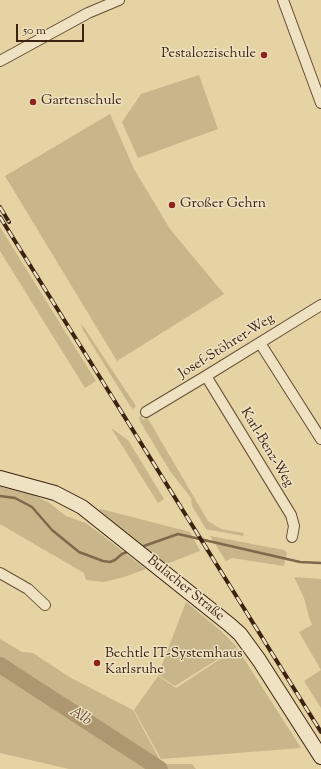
<!DOCTYPE html>
<meta charset="utf-8">
<style>
body{margin:0}
#map{position:relative;width:321px;height:769px;overflow:hidden;background:#e5d3a3;font-family:"Sorts Mill Goudy",serif}
canvas{display:block}
.scale{position:absolute;left:16px;top:24px;width:68px;height:18px;box-sizing:border-box;border:2px solid #3c2211;border-top:0;padding-left:5px;font-size:12px;line-height:14px;white-space:nowrap;color:#3c2211;-webkit-text-stroke:3px #eee2c3;paint-order:stroke}
</style>
<div id="map">
<canvas width="321" height="769"></canvas>
<div class="scale">50 m</div>
</div>
<script>
const g = document.querySelector('canvas').getContext('2d');
g.lineJoin = 'round';
function fillPath(path, color) { g.fillStyle = color; g.fill(path, 'evenodd'); }
const shape = rows => new Path2D(rows.map(r => 'M' + r).join(''));
function trace(path, color, width, dash) { g.strokeStyle = color; g.lineWidth = width; g.lineCap = dash ? 'butt' : 'round'; g.setLineDash(dash || []); g.stroke(path); }
function label(font, color, halo, rows, align = 'center') {
  g.font = font + ' "Sorts Mill Goudy",serif'; g.lineWidth = 3; g.setLineDash([]); g.textBaseline = 'middle'; g.strokeStyle = halo; g.fillStyle = color; for (const [text, x, y, turn = 0] of rows) {
    g.save(); g.translate(x, y); g.rotate((+turn || 0) * Math.PI / 180); g.textAlign = isNaN(turn) ? turn : align; if (halo) g.strokeText(text, 0, 0); g.fillText(text, 0, 0); g.restore();
  }
}
const green = shape([
 [199,75,218,129,138,158,122,122,141,94],
 [110,114,134,169,170,229,224,294,117,361,5,176],
 [0,227,96,381,85,388,0,251],
 [81,323,136,406,133,409,130,406,83,330],
 [141,416,143,420,147,417,208,521,221,529,244,533,243,536,206,529,192,506,191,498,170,471,141,423,139,417],
 [111,428,128,440,164,499,158,503],
 [0,486,33,495,48,502,66,516,86,523,146,569,124,577,104,582,86,580,84,573,0,524],
 [101,509,190,532,200,551,164,565,99,510],
 [210,536,284,550,287,553,284,566,232,558,226,561],
 [294,577,321,579,321,708,304,681,321,670,299,632,312,625,309,617,304,598],
 [186,602,221,631,237,647,175,686,158,675],
 [0,639,22,652,33,653,71,678,133,710,162,764,192,764,196,769,69,769,0,753],
 [237,648,301,748,161,759,134,710,158,676,176,688]
]);
const stream = shape([
 [0,496,15,498,32,507,52,530,79,552,103,561,110,562,115,560,122,554,129,551],
 [141,547,178,534,300,562,321,563]
]);
const river = shape([
 [0,665,160,769]
]);
const street = shape([
 [283,0,321,103],
 [0,61,88,13,119,0],
 [260,343,321,439],
 [206,376,291,515,294,526,292,537],
 [146,412,206,376,321,305],
 [0,573,28,589,45,605]
]);
const secondary = shape([
 [0,478,55,493,82,507,230,625,240,634,259,660,321,757]
]);
const rail = shape([
 [0,207,9,222],
 [0,217,321,732]
]);
const markers = [
 [264,55,4,"#8f2418"],
 [33,102,4,"#8f2418"],
 [172,205,4,"#8f2418"],
 [97,663,4,"#8f2418"]
];
const poiNames = [
 ["Pestalozzischule",256,55,"right"],
 ["Gartenschule",41,102],
 ["Großer Gehrn",180,205],
 ["Bechtle IT-Systemhaus",105,655],
 ["Karlsruhe",105,671]
];
const streetNames = [
 ["Josef-Stöhrer-Weg",227,347,-32],
 ["Karl-Benz-Weg",266,448,59],
 ["Bulacher Straße",185,589,39]
];
const waterNames = [
 ["Alb",80,717,33]
];
fillPath(green, '#c8b58a');
trace(stream, '#7f684b', 2.5);
trace(river, '#ac9771', 16);
trace(street, '#664e36', 12);
trace(secondary, '#3c2211', 16);
trace(street, '#eee2c3', 10);
trace(secondary, '#eee2c3', 14);
trace(rail, '#3c2211', 4);
trace(rail, '#eee2c3', 2.5, [8]);
for (const [x, y, r, color] of markers) { const dot = new Path2D(); dot.arc(x, y, r, 0, 2 * Math.PI); g.fillStyle = color; g.fill(dot); trace(dot, '#eee2c3', 1.5); }
label('14px', '#3c2211', '#eee2c3', poiNames, 'left');
label('14px', '#3c2211', '#eee2c3', streetNames);
label('italic 15px', '#5e452e', '#eee2c3', waterNames);
</script>
